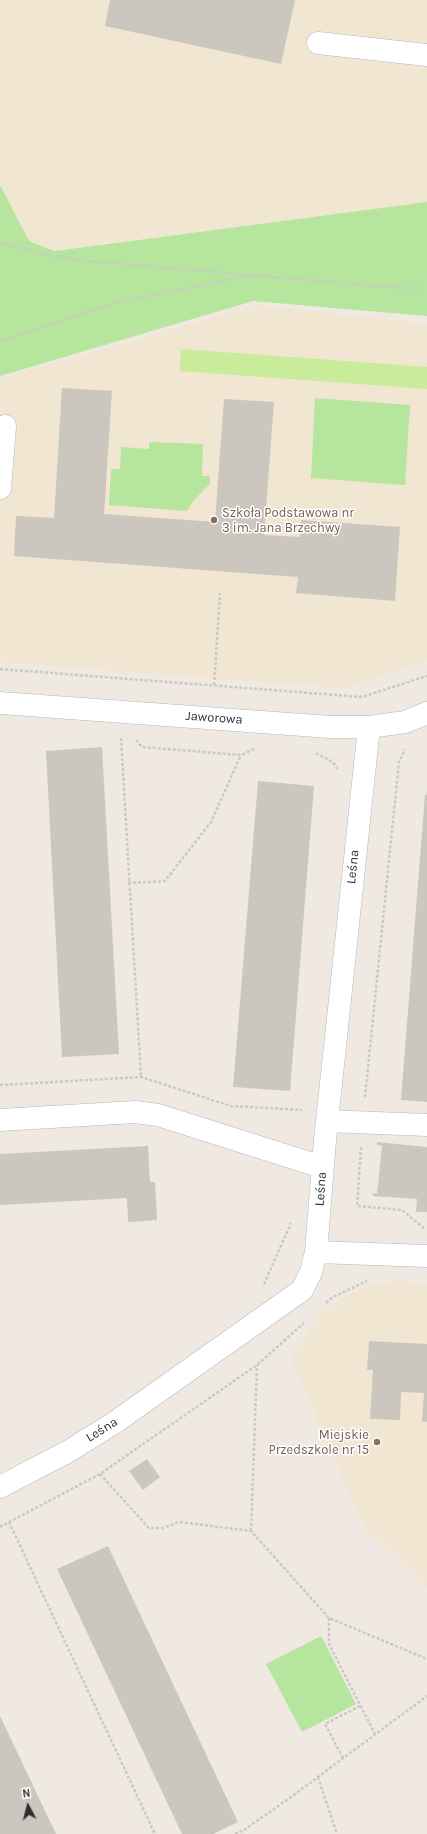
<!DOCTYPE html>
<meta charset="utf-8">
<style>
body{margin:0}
#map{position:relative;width:427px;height:1834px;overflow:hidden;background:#efe9e1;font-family:Karla,sans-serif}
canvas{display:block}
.north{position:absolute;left:8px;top:1786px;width:40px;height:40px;-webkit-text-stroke:3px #fff;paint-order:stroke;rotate:353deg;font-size:11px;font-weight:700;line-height:16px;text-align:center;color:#2e2e2e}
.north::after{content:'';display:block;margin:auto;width:14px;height:18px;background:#2e2e2e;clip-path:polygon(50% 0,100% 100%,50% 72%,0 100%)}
</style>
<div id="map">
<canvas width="427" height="1834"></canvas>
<div class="north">N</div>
</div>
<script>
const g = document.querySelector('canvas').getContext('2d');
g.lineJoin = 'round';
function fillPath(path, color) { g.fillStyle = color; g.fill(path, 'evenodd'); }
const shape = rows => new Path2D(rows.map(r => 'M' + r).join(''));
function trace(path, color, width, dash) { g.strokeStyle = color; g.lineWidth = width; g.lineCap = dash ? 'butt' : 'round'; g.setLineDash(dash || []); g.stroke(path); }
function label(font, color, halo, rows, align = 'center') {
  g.font = font + ' Karla,sans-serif'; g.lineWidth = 3; g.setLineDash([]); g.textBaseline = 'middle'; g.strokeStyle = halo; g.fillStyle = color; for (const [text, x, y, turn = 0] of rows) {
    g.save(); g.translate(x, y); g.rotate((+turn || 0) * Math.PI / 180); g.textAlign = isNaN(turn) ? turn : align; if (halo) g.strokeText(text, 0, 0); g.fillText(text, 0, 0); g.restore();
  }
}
const education = shape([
 [0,0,427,0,427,202,55,250,29,241,0,185],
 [256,305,427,324,427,660,345,688,0,662,0,379],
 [394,1281,427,1283,427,1588,363,1526,291,1358,321,1314,345,1297,368,1286]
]);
const green = shape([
 [0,185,29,241,55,251,427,202,427,316,253,301,0,376],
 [315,398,410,405,405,485,311,478],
 [149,442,203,444,202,476,210,476,210,484,193,501,187,511,109,505,111,469,120,469,121,447,149,449],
 [321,1636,356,1704,302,1732,266,1664]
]);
const pitch = shape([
 [181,349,427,367,427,389,180,371]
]);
const building = shape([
 [110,0,295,0,281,64,105,26],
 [62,388,112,391,104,514,215,522,224,399,274,402,264,535,300,537,301,520,400,527,395,601,296,593,298,577,14,556,16,516,54,518],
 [102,747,119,1054,62,1057,46,751],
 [258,781,314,786,290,1091,233,1087],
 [425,794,427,795,427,1102,401,1100],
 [377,1142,427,1147,427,1212,416,1212,417,1199,373,1196,373,1193,377,1194,382,1146,377,1145],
 [148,1146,150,1182,155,1182,157,1220,128,1222,127,1198,0,1205,0,1154],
 [369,1341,427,1344,427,1422,422,1421,424,1393,401,1392,400,1420,370,1419,373,1370,367,1370],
 [147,1459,160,1477,143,1490,129,1471],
 [108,1546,238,1822,213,1834,182,1834,57,1569],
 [0,1716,56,1834,0,1834]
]);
const path = shape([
 [0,243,39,253,77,260,400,288,427,288],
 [0,341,117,302,247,276],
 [0,669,362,697,427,676],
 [214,685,220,593],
 [121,738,141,1077],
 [136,740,142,747,241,755,256,748],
 [316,753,333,762,337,769],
 [128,883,165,881,211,822,241,755],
 [0,1085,141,1077,231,1106,302,1110],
 [365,1097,399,762,405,749],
 [361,1147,357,1206,402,1210,425,1229],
 [264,1284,291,1223],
 [326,1303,333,1297,367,1281],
 [100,1474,149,1528,163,1528,179,1522,251,1531,329,1618,427,1659],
 [9,1522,155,1834],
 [0,1527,100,1474,257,1365,304,1323],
 [251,1531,257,1365],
 [329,1618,329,1644,375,1734],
 [343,1758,325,1724,360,1706],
 [318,1777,337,1834],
 [235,1834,244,1830,291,1797,427,1696]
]);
const minor = shape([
 [318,43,427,55],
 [0,488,5,426],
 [0,703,330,727,369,727,405,722,427,713],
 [0,1120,135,1112,158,1115,322,1167],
 [327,1121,427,1125],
 [316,1252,427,1256],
 [0,1487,69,1451,114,1423,302,1290,311,1272,316,1252,325,1140,369,727]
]);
const markers = [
 [214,520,4,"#8d6e63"],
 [377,1442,4,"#8d6e63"]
];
const educationNames = [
 ["Szkoła Podstawowa nr",222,513],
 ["3 im. Jana Brzechwy",222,528],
 ["Miejskie",369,1435,"right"],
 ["Przedszkole nr 15",369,1450,"right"]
];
const streetNames = [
 ["Jaworowa",214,718,4],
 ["Leśna",353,867,-84],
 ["Leśna",321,1189,-86],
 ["Leśna",102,1430,-32]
];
fillPath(education, '#f0e6d1');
fillPath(green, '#b6e59e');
fillPath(pitch, '#c9ec9a');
fillPath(building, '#cbc7bf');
trace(minor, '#b4b7c1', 23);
trace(path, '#c9c9c9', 2.5, [3, 2]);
trace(minor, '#fff', 22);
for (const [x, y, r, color] of markers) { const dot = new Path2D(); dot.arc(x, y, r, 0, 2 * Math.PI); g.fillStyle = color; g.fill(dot); trace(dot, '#fff', 1.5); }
label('13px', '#785e54', '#fff', educationNames, 'left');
label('13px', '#2e2e2e', '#fff', streetNames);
</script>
